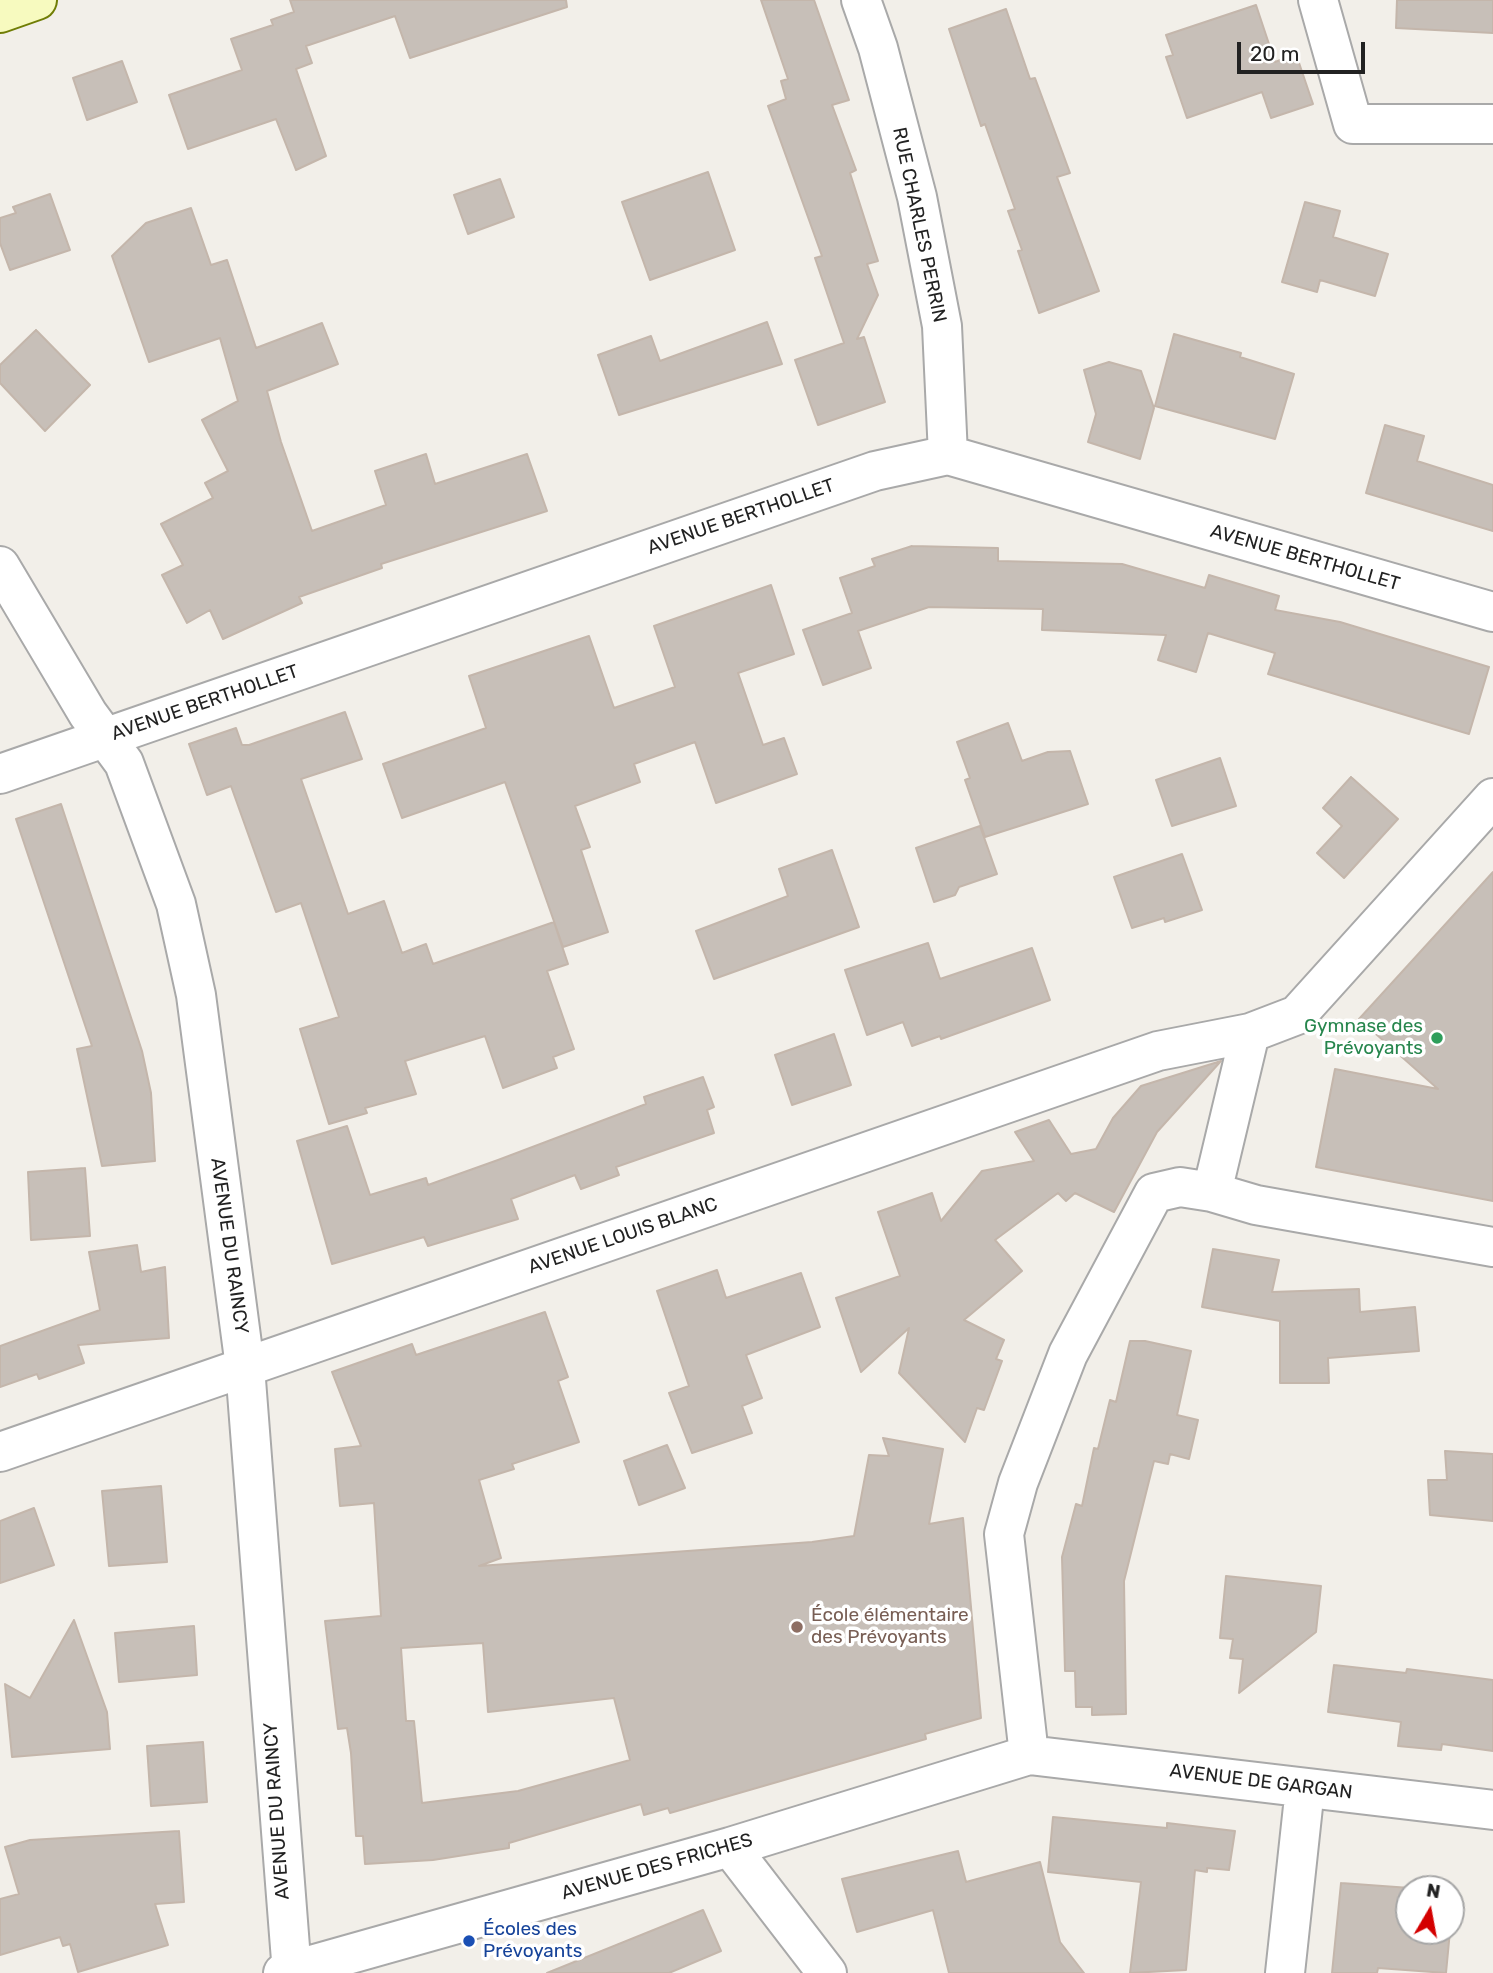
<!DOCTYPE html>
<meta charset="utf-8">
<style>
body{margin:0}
#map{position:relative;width:1493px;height:1973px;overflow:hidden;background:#f2efe9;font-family:Rubik,sans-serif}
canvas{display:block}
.north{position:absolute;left:1395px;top:1875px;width:70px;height:70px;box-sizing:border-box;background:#fff;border:2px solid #a7a7a7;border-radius:50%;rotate:10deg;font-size:19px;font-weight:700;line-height:28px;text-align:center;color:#222}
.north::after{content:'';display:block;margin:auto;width:24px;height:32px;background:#d40000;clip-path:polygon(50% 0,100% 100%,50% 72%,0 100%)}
.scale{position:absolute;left:1237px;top:42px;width:128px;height:32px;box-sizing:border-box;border:4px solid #222;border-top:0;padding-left:9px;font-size:21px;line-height:24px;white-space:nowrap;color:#222;-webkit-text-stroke:5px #fff;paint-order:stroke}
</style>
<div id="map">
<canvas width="1493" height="1973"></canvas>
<div class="north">N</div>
<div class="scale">20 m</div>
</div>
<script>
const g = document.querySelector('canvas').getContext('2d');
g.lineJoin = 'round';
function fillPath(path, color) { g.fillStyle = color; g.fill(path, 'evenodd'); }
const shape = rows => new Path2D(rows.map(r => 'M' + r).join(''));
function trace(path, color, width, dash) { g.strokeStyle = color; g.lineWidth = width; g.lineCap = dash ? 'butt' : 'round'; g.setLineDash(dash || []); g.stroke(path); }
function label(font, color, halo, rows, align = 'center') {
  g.font = font + ' Rubik,sans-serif'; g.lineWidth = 7; g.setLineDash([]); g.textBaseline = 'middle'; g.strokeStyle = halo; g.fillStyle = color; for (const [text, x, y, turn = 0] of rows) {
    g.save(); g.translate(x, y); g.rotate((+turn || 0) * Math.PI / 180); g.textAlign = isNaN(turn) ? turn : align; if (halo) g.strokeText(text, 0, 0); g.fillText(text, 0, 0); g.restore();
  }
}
const building = shape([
 [290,0,566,0,567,7,410,58,395,16,306,46,312,63,296,69,326,156,296,170,276,119,188,149,169,95,242,70,231,39,273,25,271,20,294,12,290,0],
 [761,0,814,0,849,100,832,105,856,170,850,173,878,261,867,264,878,295,857,339,864,337,885,402,818,425,795,360,844,343,815,258,822,256,768,106,786,99,781,81,788,79,761,0],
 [1397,0,1493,0,1493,33,1396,28,1397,0],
 [1256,5,1275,62,1296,54,1313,104,1271,118,1262,92,1187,118,1166,57,1173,55,1166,35,1256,5],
 [1006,9,1030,79,1035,78,1070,173,1057,177,1099,291,1039,313,1018,251,1022,250,1008,211,1015,209,985,124,981,126,949,29,1006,9],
 [122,61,137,102,87,120,73,78,122,61],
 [708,172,735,250,650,280,622,202,708,172],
 [500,179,514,217,468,234,454,195,500,179],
 [50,194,70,250,10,270,0,243,0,218,16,213,13,207,50,194],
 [1305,202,1340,211,1333,237,1388,254,1375,296,1320,280,1317,292,1282,282,1305,202],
 [191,208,211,265,227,260,256,348,322,323,338,364,267,391,281,442,312,531,386,505,375,471,426,454,435,484,527,454,547,511,381,564,382,568,299,597,302,603,223,639,210,610,187,623,162,575,183,565,161,524,213,498,205,483,228,471,202,420,238,401,220,338,149,362,112,256,146,223,191,208],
 [767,322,782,364,619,415,598,355,651,336,660,361,767,322],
 [36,330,90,385,45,431,0,383,0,365,36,330],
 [1174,334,1241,353,1240,357,1294,374,1275,439,1155,406,1174,334],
 [1109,362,1141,371,1154,408,1140,459,1088,442,1096,414,1084,370,1109,362],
 [1385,425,1424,436,1417,461,1493,485,1493,531,1366,493,1385,425],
 [912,546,998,548,998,561,1122,564,1205,588,1209,575,1279,596,1275,610,1340,622,1489,667,1469,734,1268,674,1275,653,1208,633,1196,672,1158,660,1166,635,1042,630,1043,609,929,607,858,631,871,668,823,685,803,630,852,613,840,578,875,566,872,559,912,546],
 [771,585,794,654,738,673,763,745,784,738,797,774,716,803,695,742,634,764,640,782,575,806,590,847,581,850,608,932,563,947,505,782,402,818,383,764,486,728,469,676,589,636,614,708,675,687,654,626,771,585],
 [345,712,362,759,301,779,348,914,384,901,402,953,426,944,433,964,554,922,568,964,547,971,574,1049,553,1057,557,1068,503,1088,485,1036,405,1061,416,1094,365,1108,367,1113,329,1124,300,1029,339,1017,301,903,276,912,231,786,207,795,189,744,236,728,242,745,249,745,345,712],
 [1008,723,1022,761,1048,752,1070,751,1088,804,985,837,965,780,970,778,957,742,1008,723],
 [1220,758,1236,806,1172,826,1156,780,1220,758],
 [1351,777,1398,819,1344,878,1317,853,1342,826,1323,808,1351,777],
 [61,804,142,1051,151,1093,155,1161,102,1166,77,1049,92,1046,16,819,61,804],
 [980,826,997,874,959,887,955,895,934,902,916,848,980,826],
 [832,850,859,927,714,979,696,931,788,896,779,869,832,850],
 [1182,854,1202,910,1165,922,1164,918,1132,928,1114,877,1182,854],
 [1493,872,1493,1201,1316,1167,1335,1069,1438,1089,1359,1019,1493,872],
 [928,943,940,979,1032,948,1050,1000,941,1039,940,1036,912,1046,903,1022,867,1035,845,970,928,943],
 [834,1034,851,1085,792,1105,775,1055,834,1034],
 [1221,1061,1157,1132,1114,1212,1075,1193,1066,1201,1058,1193,995,1240,1022,1271,964,1320,1004,1340,996,1359,1002,1361,984,1410,977,1408,965,1442,899,1373,909,1328,861,1372,836,1298,900,1276,878,1212,932,1193,941,1221,982,1171,1034,1161,1015,1132,1049,1120,1071,1154,1096,1149,1113,1118,1141,1086,1221,1061],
 [703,1077,714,1107,707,1110,714,1133,616,1167,619,1175,581,1189,575,1175,511,1199,518,1219,428,1246,424,1237,332,1264,297,1141,347,1126,370,1195,426,1178,428,1185,498,1160,646,1104,644,1097,703,1077],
 [85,1168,90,1236,31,1240,28,1172,85,1168],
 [137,1245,141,1272,165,1267,169,1338,78,1345,84,1363,39,1379,37,1374,0,1387,0,1346,100,1310,89,1252,137,1245],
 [1213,1249,1279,1260,1272,1292,1359,1289,1360,1312,1415,1307,1419,1351,1328,1358,1329,1383,1280,1383,1280,1321,1202,1307,1213,1249],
 [717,1270,726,1298,801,1273,820,1327,746,1355,762,1398,742,1406,752,1433,692,1453,669,1393,689,1386,657,1291,717,1270],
 [545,1312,568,1377,558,1381,579,1442,512,1464,514,1469,479,1480,501,1558,479,1566,812,1542,854,1536,869,1455,889,1456,883,1438,943,1449,929,1524,963,1518,981,1718,925,1734,926,1739,670,1813,668,1808,644,1815,641,1804,509,1843,509,1848,433,1860,365,1864,363,1836,356,1836,351,1753,347,1728,338,1729,325,1621,381,1616,374,1503,340,1506,335,1449,361,1446,332,1372,412,1344,416,1355,545,1312],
 [483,1643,488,1712,614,1698,630,1760,518,1791,422,1803,414,1721,406,1721,401,1648,483,1643],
 [1130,1341,1145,1341,1191,1351,1177,1415,1198,1420,1189,1459,1170,1454,1168,1464,1154,1461,1124,1581,1126,1714,1092,1715,1092,1707,1076,1707,1075,1671,1065,1671,1062,1557,1076,1504,1082,1506,1094,1448,1098,1449,1110,1400,1116,1402,1130,1341],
 [667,1445,685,1488,639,1505,624,1461,667,1445],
 [1445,1451,1493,1454,1493,1521,1430,1515,1428,1480,1447,1480,1445,1451],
 [161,1486,167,1562,109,1566,102,1491,161,1486],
 [34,1508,54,1565,0,1583,0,1521,34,1508],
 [1226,1576,1321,1586,1316,1632,1239,1693,1243,1659,1230,1658,1233,1639,1220,1638,1226,1576],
 [74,1620,107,1712,110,1749,12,1757,5,1684,30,1698,74,1620],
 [194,1626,197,1675,119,1682,115,1633,194,1626],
 [1334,1665,1406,1673,1407,1669,1493,1680,1493,1751,1442,1744,1441,1750,1398,1746,1401,1722,1328,1712,1334,1665],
 [203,1742,207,1802,151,1806,147,1746,203,1742],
 [1053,1817,1167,1828,1167,1823,1235,1831,1229,1870,1207,1868,1207,1872,1195,1870,1186,1970,1130,1973,1141,1882,1048,1872,1053,1817],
 [179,1831,184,1902,155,1904,168,1945,78,1972,70,1944,63,1946,60,1937,0,1955,0,1899,19,1894,5,1847,30,1840,179,1831],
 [958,1851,966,1882,1040,1862,1060,1942,1084,1973,949,1973,933,1910,857,1932,842,1879,958,1851],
 [1341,1883,1424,1889,1409,1889,1409,1931,1450,1931,1446,1973,1378,1968,1377,1973,1332,1973,1341,1883],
 [703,1910,721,1951,669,1973,547,1973,703,1910]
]);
const street = shape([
 [861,0,878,48,917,197,942,326,948,455],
 [1318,0,1353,124,1493,124],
 [0,566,88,714,124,763,176,904,196,995,245,1367,292,1973],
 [0,774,875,471,948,455,1493,612],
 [1212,1192,1256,1205,1493,1247],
 [0,1452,1158,1051,1250,1033],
 [1029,1755,1004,1534,1018,1483,1068,1354,1154,1193,1180,1187,1212,1192,1250,1033,1297,1015,1493,798],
 [730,1847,827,1973],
 [283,1973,730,1847,1029,1755,1493,1810],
 [1285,1973,1305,1788]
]);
const secondary = shape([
 [0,13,37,0]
]);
const markers = [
 [1437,1038,7,"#2e9e5b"],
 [797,1627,7,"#8d6e63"],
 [469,1941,7,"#1a4fb4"]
];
const streetNames = [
 ["RUE CHARLES PERRIN",919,225,78],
 ["AVENUE BERTHOLLET",741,517,-19],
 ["AVENUE BERTHOLLET",1305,558,16],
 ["AVENUE BERTHOLLET",205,703,-19],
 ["AVENUE LOUIS BLANC",623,1236,-19],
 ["AVENUE DU RAINCY",229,1246,82],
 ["AVENUE DE GARGAN",1261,1782,7],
 ["AVENUE DU RAINCY",277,1811,-94],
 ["AVENUE DES FRICHES",657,1867,-16]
];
const leisureNames = [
 ["Gymnase des",1423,1027],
 ["Prévoyants",1423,1049]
];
const educationNames = [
 ["École élémentaire",811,1616],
 ["des Prévoyants",811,1638]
];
const transitNames = [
 ["Écoles des",483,1930],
 ["Prévoyants",483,1952]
];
fillPath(building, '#c7bfb8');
trace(building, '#c4b6ab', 2);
trace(street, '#a9a9a9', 42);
trace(secondary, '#707d05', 42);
trace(street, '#fff', 38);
trace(secondary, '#f7fabf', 38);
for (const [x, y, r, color] of markers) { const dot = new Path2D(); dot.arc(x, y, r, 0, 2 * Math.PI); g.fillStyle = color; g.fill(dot); trace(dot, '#fff', 2.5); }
label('19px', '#222', '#fff', streetNames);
label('19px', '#27864d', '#fff', leisureNames, 'right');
label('19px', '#785e54', '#fff', educationNames, 'left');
label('19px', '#164399', '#fff', transitNames, 'left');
</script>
